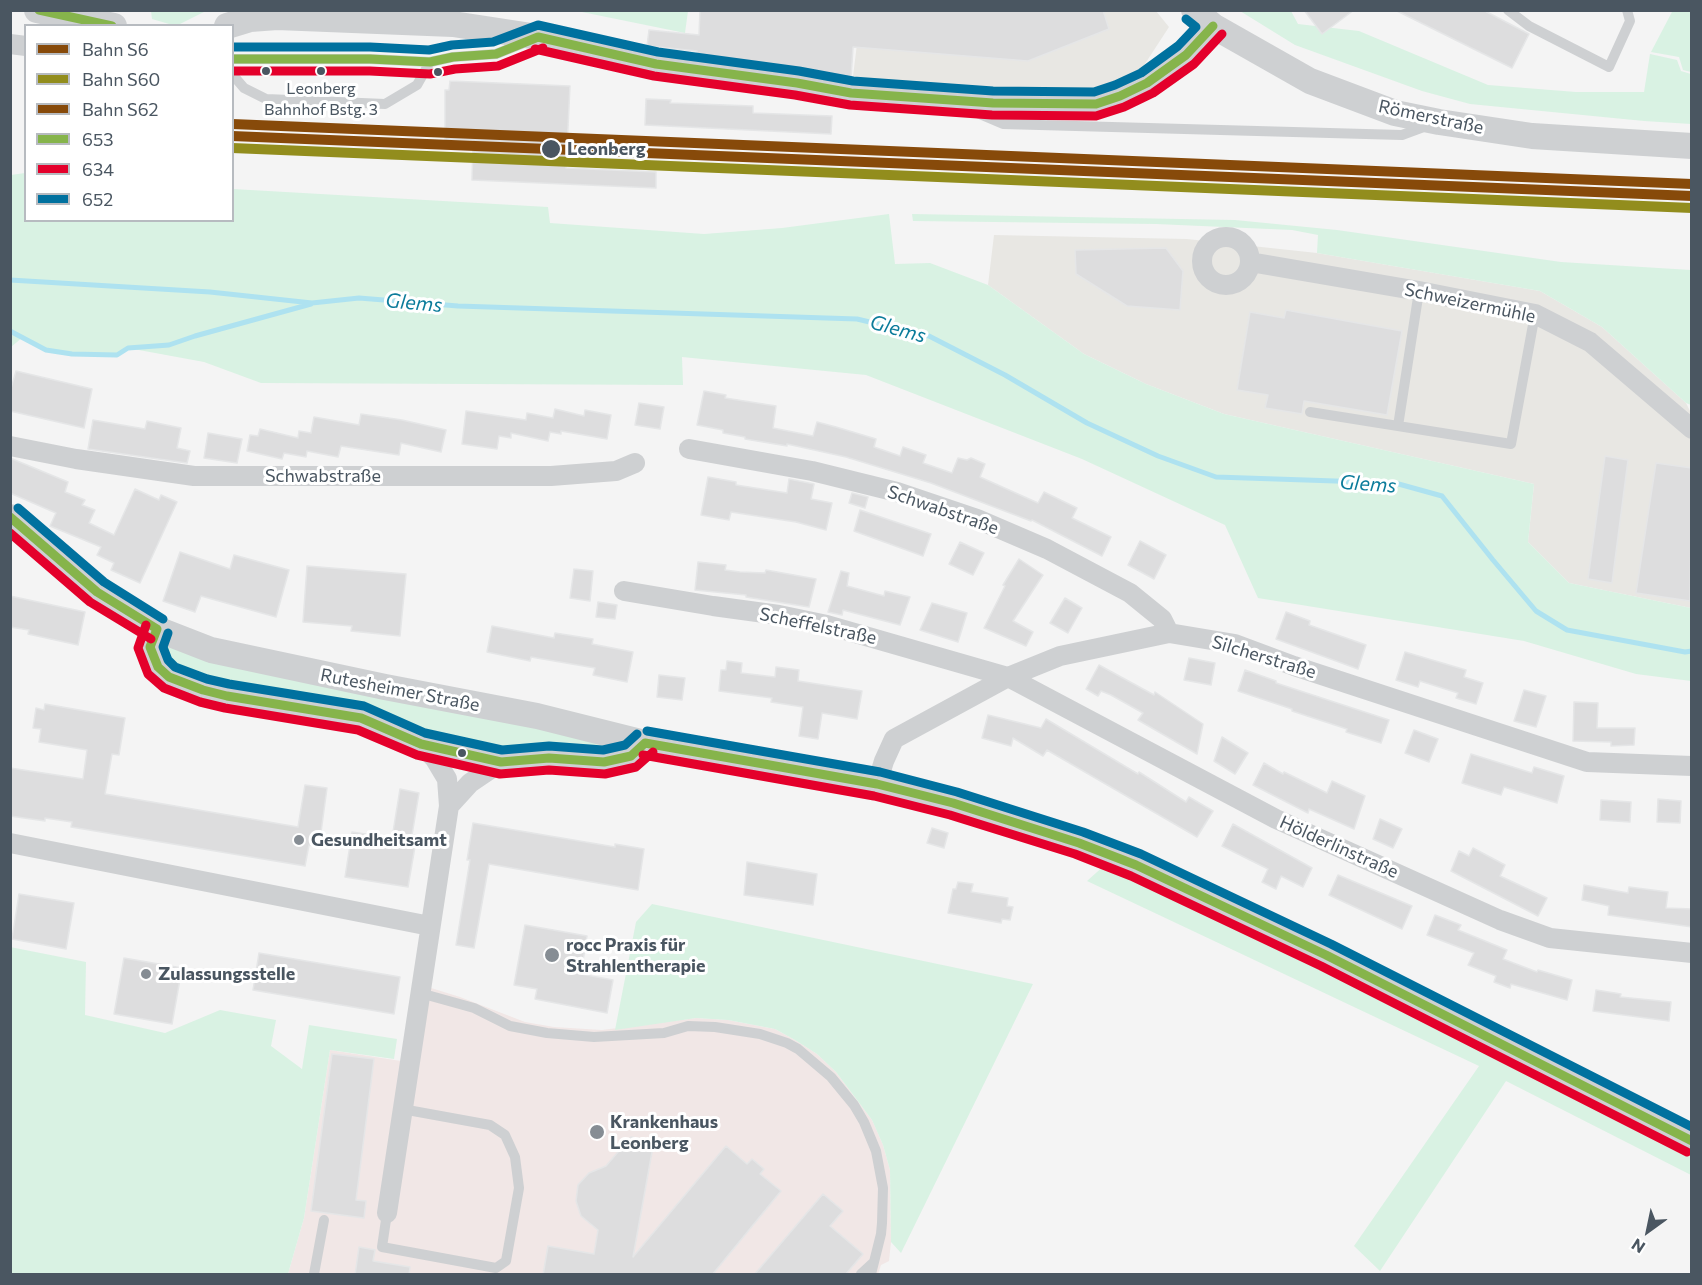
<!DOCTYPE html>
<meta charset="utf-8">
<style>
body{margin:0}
#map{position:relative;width:1702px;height:1285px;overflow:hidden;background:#f4f4f4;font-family:Commissioner,sans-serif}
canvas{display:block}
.frame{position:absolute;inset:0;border:12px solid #4a5661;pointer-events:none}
.legend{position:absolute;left:24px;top:24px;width:210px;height:198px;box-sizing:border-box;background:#fff;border:2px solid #b7bbc0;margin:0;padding:8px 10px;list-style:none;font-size:18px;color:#4a5661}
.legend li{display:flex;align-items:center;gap:12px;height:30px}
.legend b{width:30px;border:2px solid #b7bbc0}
.north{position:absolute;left:1618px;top:1201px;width:60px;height:60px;-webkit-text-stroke:4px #fff;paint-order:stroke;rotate:213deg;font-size:16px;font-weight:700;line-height:24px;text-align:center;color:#4a5661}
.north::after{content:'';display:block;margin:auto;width:21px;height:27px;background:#4a5661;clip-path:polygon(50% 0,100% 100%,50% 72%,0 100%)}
</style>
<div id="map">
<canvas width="1702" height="1285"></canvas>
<div class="frame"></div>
<ul class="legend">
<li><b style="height:8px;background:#874a0a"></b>Bahn S6</li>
<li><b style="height:8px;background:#928d1d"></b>Bahn S60</li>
<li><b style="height:8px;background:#874a0a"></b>Bahn S62</li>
<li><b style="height:8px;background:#86b44b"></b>653</li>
<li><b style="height:8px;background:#e4002b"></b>634</li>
<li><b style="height:8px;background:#00719f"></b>652</li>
</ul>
<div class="north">N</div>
</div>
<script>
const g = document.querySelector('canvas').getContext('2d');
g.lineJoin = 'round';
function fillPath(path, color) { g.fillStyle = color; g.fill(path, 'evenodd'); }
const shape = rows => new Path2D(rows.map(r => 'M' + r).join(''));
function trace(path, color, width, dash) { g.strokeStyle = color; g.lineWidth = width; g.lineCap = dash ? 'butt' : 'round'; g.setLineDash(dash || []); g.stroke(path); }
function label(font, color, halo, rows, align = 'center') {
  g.font = font + ' Commissioner,sans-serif'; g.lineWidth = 6; g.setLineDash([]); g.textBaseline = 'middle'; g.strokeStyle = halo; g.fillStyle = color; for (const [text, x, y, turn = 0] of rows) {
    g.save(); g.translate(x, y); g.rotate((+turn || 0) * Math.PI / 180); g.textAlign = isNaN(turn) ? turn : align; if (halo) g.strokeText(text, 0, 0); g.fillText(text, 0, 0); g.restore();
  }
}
const commercial = shape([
 [861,11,1156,11,1169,27,1139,73,1095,94,851,93],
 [994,235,1187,239,1317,253,1540,291,1602,327,1686,403,1691,413,1691,608,1569,583,1528,542,1534,484,1224,414,1146,384,1084,354,988,285]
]);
const medical = shape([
 [428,987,460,997,525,1022,554,1027,602,1030,696,1018,728,1020,775,1029,795,1040,817,1054,836,1072,872,1120,883,1145,890,1170,891,1242,889,1261,881,1265,878,1274,288,1274,304,1218,330,1050,414,1063]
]);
const green = shape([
 [1673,10,1691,11,1691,72,1683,70,1679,57,1651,52],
 [151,11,151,10,206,11,176,26,152,19],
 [577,11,688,10,688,11,685,33],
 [1240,11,1291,11,1298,24,1359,31,1488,85,1576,92,1644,92,1650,54,1677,60,1681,71,1691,74,1691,124,1644,121,1470,104,1422,91,1295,45],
 [25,173,26,220,232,220,233,189,548,207,550,223,704,234,782,228,889,214,895,264,930,263,988,285,1084,354,1146,384,1224,414,1534,484,1528,542,1569,583,1691,608,1691,681,1636,674,1524,641,1258,598,1225,525,1082,459,866,375,682,357,683,385,261,383,204,362,128,348,117,355,72,354,46,350,23,337,11,347,11,175],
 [912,214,1235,220,1337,230,1561,262,1691,270,1691,405,1686,403,1602,327,1540,291,1317,253,1318,235,1292,230,1156,224,913,221],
 [157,629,600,732,631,756,501,762,361,718,227,696,158,667],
 [1106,864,1202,906,1691,1151,1691,1175,1506,1081,1380,1271,1354,1246,1479,1066,1087,881],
 [652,904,1033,984,901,1253,891,1242,890,1170,883,1145,872,1120,836,1072,817,1054,795,1040,775,1029,728,1020,696,1018,615,1030,636,922],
 [10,947,86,962,85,1015,165,1033,220,1010,276,1020,271,1046,302,1069,309,1025,397,1039,394,1059,330,1050,304,1218,288,1274,11,1274]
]);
const stream = shape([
 [10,280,210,292,312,303,359,298,458,306,857,319,929,336,1005,375,1087,423,1158,456,1216,477,1395,483,1442,496,1493,560,1536,611,1567,630,1685,652,1692,651],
 [10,331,46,350,72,354,117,355,128,348,169,345,195,336,311,304]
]);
const building = shape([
 [700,10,1103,10,1109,29,1028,61,853,47,851,78,799,68,697,54,697,51,647,46,649,30,699,35,700,10],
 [1304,10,1354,10,1322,34,1304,10],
 [1395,10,1483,10,1529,34,1512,68,1395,10],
 [450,81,570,86,566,168,656,172,656,188,472,180,473,141,445,140,445,90,449,90,450,81],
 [646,99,671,100,670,103,753,106,753,113,832,116,831,134,645,125,646,99],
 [1166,248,1183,271,1180,310,1127,306,1076,274,1075,250,1166,248],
 [1286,310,1402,331,1387,415,1304,401,1302,414,1265,408,1268,395,1237,390,1250,312,1284,318,1286,310],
 [16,371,92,389,84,428,10,411,10,392,16,371],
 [704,391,726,395,725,398,776,406,773,428,813,436,817,422,836,427,876,439,874,447,900,456,903,447,926,455,923,463,952,473,958,458,967,460,971,458,985,464,980,477,1038,503,1044,492,1077,508,1072,518,1111,537,1102,556,1032,520,1031,521,931,483,846,457,787,444,787,446,745,439,745,437,723,433,723,430,697,425,704,391],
 [639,403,664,407,660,429,635,425,639,403],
 [555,409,584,416,585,410,611,415,607,439,561,431,561,434,550,432,548,441,511,433,511,438,499,436,497,449,462,444,466,411,526,420,527,413,553,418,555,409],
 [361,414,402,420,446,430,441,452,401,443,399,455,341,446,338,457,307,451,306,457,284,453,282,459,247,451,250,435,258,436,260,429,298,438,299,431,311,433,314,417,359,425,361,414],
 [93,420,145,429,147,421,181,428,177,448,190,451,187,463,88,449,93,420],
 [208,433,242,439,237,463,204,458,208,433],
 [1605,456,1628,460,1612,583,1588,579,1605,456],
 [10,458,68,482,65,492,85,500,82,505,95,510,89,523,114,535,135,489,159,500,161,495,177,502,140,583,111,570,114,563,97,555,101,547,50,526,56,513,10,493,10,458],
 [1656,463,1692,468,1690,601,1636,593,1656,463],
 [708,477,736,482,736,485,787,493,789,479,814,484,811,499,832,503,826,530,796,522,731,512,729,520,701,515,708,477],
 [852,493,868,497,865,508,849,503,852,493],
 [860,510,931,534,923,556,854,531,860,510],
 [1140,541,1166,555,1154,579,1128,565,1140,541],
 [960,542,984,553,973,575,949,564,960,542],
 [180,552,230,569,234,555,289,570,276,617,201,596,195,612,163,601,180,552],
 [1019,559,1043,575,1013,621,1033,632,1026,646,984,628,1005,586,1003,585,1019,559],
 [698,562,726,565,725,570,740,572,765,573,766,570,816,579,809,607,746,597,746,595,695,590,698,562],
 [307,566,406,574,400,636,351,631,352,626,303,622,307,566],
 [574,569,593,571,590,601,570,598,574,569],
 [841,571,849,573,847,586,884,596,885,591,910,597,900,625,843,610,842,615,828,612,841,571],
 [10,596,85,612,78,645,28,634,29,630,10,627,10,596],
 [1065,598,1082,608,1068,633,1050,623,1065,598],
 [598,602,617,605,615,619,596,617,598,602],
 [932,603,967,613,958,642,920,630,932,603],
 [1286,612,1310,621,1309,625,1366,645,1358,669,1276,639,1286,612],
 [492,626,554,638,555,633,593,639,592,644,633,652,627,682,593,675,595,668,531,657,530,661,487,652,492,626],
 [1405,652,1466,670,1464,677,1483,683,1476,704,1456,698,1458,693,1420,681,1418,687,1396,680,1405,652],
 [1189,658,1215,663,1211,685,1184,680,1189,658],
 [727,661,742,663,741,673,775,677,776,667,799,670,798,681,862,691,857,719,822,713,818,739,799,736,803,707,771,702,772,698,719,691,721,670,726,670,727,661],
 [1099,665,1154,695,1155,692,1203,724,1197,754,1138,720,1143,713,1111,695,1101,691,1098,696,1086,689,1099,665],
 [1245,670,1276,681,1276,683,1389,720,1381,743,1346,732,1347,729,1292,711,1292,709,1238,691,1245,670],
 [659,675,685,678,682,700,657,697,659,675],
 [1524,690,1546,696,1536,727,1514,721,1524,690],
 [1574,702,1598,703,1597,728,1635,728,1634,745,1611,746,1611,742,1573,741,1574,702],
 [45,704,125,718,119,755,112,754,105,794,298,827,305,785,327,788,319,847,309,845,305,866,71,827,72,822,45,818,45,821,10,816,10,768,83,779,87,750,39,742,41,729,33,728,36,708,44,710,45,704],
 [988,715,1041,728,1046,719,1138,774,1139,772,1186,802,1189,797,1213,811,1197,837,1047,750,1043,756,1013,738,1011,746,982,738,988,715],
 [1414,730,1438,739,1429,762,1405,753,1414,730],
 [1222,737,1248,753,1235,774,1214,761,1222,737],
 [1471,754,1532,773,1534,767,1564,776,1557,803,1504,787,1501,795,1462,783,1471,754],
 [1264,763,1283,774,1284,772,1327,793,1332,781,1365,796,1354,829,1309,809,1308,813,1253,785,1264,763],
 [400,789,419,793,412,835,417,835,408,887,345,877,352,832,392,838,400,789],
 [1658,799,1681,801,1680,823,1657,822,1658,799],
 [1601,800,1631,802,1630,822,1600,820,1601,800],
 [1380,819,1402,829,1393,848,1373,839,1380,819],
 [473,823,615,847,615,844,644,849,638,890,489,864,474,948,456,945,470,860,467,860,473,823],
 [1233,824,1312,868,1303,887,1281,876,1276,889,1262,882,1268,869,1222,846,1233,824],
 [932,828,948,833,944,848,927,843,932,828],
 [1473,848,1505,865,1500,876,1547,898,1538,916,1451,871,1459,851,1469,856,1473,848],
 [747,862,817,874,813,905,744,895,747,862],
 [1338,875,1412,906,1402,929,1329,895,1338,875],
 [958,882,973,884,971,892,1008,898,1007,906,1013,907,1010,920,1002,919,1001,923,948,913,953,889,956,889,958,882],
 [1584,885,1628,893,1629,887,1668,892,1666,908,1692,909,1692,927,1608,915,1609,906,1582,900,1584,885],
 [19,894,74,903,66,949,12,939,19,894],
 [1435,915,1461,925,1458,930,1507,950,1503,959,1537,972,1538,970,1572,980,1567,1000,1511,984,1510,988,1494,982,1496,976,1468,965,1474,953,1427,935,1435,915],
 [525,925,587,936,581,974,613,980,607,1013,535,999,537,989,514,985,525,925],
 [259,953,400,977,394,1014,253,990,259,953],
 [124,958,182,968,172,1024,114,1014,124,958],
 [1596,990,1621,994,1620,997,1671,1002,1669,1021,1593,1011,1596,990],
 [332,1054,374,1059,356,1200,366,1201,364,1218,311,1211,332,1054],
 [631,1137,654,1141,633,1257,726,1146,747,1164,752,1159,764,1169,760,1174,781,1191,712,1275,543,1275,548,1246,594,1254,598,1230,581,1216,576,1201,578,1185,589,1173,606,1166,631,1137],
 [823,1194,843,1211,830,1226,863,1254,845,1275,754,1275,823,1194],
 [359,1247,375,1250,373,1261,410,1267,409,1275,355,1275,359,1247]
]);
const service = shape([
 [1508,10,1529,26,1609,67,1630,21,1627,10],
 [232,59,370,59,430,62,453,57,496,54,526,42],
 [232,74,244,88,266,99,385,104,417,85,430,62],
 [970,110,1003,124,1402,135,1429,125],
 [1419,291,1398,426,1511,444,1535,314],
 [1310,412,1398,426],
 [420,993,474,1008,510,1026,547,1033,594,1037,664,1033,688,1026,715,1027,760,1034,787,1043,798,1049,831,1077,854,1105,864,1122,876,1151,883,1188,882,1223,881,1234,871,1274],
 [387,1213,382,1247,496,1268,506,1261,519,1188,515,1157,505,1135,490,1125,402,1109],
 [314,1274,324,1220],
 [861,1274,874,1262]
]);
const minor = shape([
 [10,44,26,46],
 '1202 261a24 24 0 1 1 48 0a24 24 0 1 1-48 0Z',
 [1250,262,1419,291,1535,314,1590,342,1692,429],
 [10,446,76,459,194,476,551,476,616,471,635,463],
 [689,449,812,471,897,492,977,519,1047,549,1130,593,1162,619,1169,633],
 [624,591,713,606,779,615,827,625,1008,677,1276,819,1500,920,1550,938,1692,953],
 [157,629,150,647,158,667,169,677,203,690,227,696,361,718,421,744,462,753,501,762,549,758,604,762,631,756,645,743],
 [877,784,884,761,894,739,1008,677,1060,656,1169,633,1235,644,1294,666,1587,762,1692,766],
 [449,806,470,783,501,762],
 [10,843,430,926],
 [387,1213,449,806,447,779,435,759,421,744]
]);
const tertiary = shape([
 [37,10,114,26],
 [1194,10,1213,26,1310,81,1395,113,1439,122,1532,136,1692,146],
 [227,26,250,19,277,17,453,24,538,37,656,64,797,83,851,93,993,103,1096,104,1120,96,1147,83,1186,55,1213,26],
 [10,517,97,592,114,604,157,629,211,650,385,687,537,716,645,743,877,784,953,803,1079,843,1136,865,1326,955,1692,1141]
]);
const bus1 = shape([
 [39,10,112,26],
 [538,37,656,64,797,83,851,93,993,103,1096,104,1120,96,1147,83,1186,55,1213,26],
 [232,59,370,59,430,62,453,57,496,54,538,37],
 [10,517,97,592,157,629],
 [157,629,150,647,158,667,169,677,203,690,227,696,361,718,421,744,501,762,549,758,604,762,631,756,645,743],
 [645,743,877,784,953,803,1079,843,1136,865,1326,955,1692,1141]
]);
const bus2 = shape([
 [535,49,654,76,795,95,850,105,992,115,1096,116,1124,107,1153,93,1194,64,1222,34],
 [232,71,370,71,430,74,455,69,498,66,543,48],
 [10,533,90,602,151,639],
 [146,625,138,648,148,674,164,688,200,702,225,708,358,730,417,755,500,774,549,770,605,774,636,767,653,752],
 [643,755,874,796,950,815,1075,854,1131,876,1321,966,1687,1152]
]);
const bus3 = shape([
 [232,47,370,47,429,50,452,45,493,42,538,25,658,52,799,71,853,81,993,91,1094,92,1115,85,1141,73,1178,46,1196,27,1186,19],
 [18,508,104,582,163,619],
 [168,633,163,647,168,660,175,667,207,679,229,684,364,706,425,733,502,750,549,746,603,750,625,745,637,734],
 [647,731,880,772,957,792,1083,832,1141,854,1331,944,1692,1127]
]);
const rail1 = shape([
 [232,136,1692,196]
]);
const rail2 = shape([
 [232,148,1692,208]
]);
const rail3 = shape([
 [232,124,1692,184]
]);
const markers = [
 [266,71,5,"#4a5661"],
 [321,71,5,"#4a5661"],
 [438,72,5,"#4a5661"],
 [551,149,10,"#4a5661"],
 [462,753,5,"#4a5661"],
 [299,840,6,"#868d94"],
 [552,955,8,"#868d94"],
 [146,974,6,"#868d94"],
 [597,1132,8,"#868d94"]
];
const busNames = [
 ["Leonberg",321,89],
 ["Bahnhof Bstg. 3",321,110]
];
const streetNames = [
 ["Römerstraße",1431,117,12],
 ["Schweizermühle",1470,303,12],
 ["Schwabstraße",323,476],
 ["Schwabstraße",943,510,19],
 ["Scheffelstraße",818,626,12],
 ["Silcherstraße",1264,657,17],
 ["Rutesheimer Straße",400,690,11],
 ["Hölderlinstraße",1339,847,24]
];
const stopNames = [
 ["Leonberg",567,149]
];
const poiNames = [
 ["Gesundheitsamt",311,840],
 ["rocc Praxis für",566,945],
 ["Strahlentherapie",566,966],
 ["Zulassungsstelle",158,974],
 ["Krankenhaus",610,1122],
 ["Leonberg",610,1143]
];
const waterNames = [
 ["Glems",414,303,5],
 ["Glems",898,329,15],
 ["Glems",1368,484,4]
];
fillPath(commercial, '#e8e7e3');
fillPath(medical, '#f1e7e6');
fillPath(green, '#d9f2e3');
trace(stream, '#aee2f0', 5);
fillPath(building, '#ddddde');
trace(building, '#e5e6e7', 1.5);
trace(service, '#ced0d2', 10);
trace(minor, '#ced0d2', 20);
trace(tertiary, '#ced0d2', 26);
trace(bus1, '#86b44b', 9);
trace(bus2, '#e4002b', 9);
trace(bus3, '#00719f', 9);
trace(rail1, '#874a0a', 10);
trace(rail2, '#928d1d', 10);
trace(rail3, '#874a0a', 10);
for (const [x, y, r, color] of markers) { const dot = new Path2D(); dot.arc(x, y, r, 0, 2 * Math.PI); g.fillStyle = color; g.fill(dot); trace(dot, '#fff', 2); }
label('16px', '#4a5661', '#fff', busNames);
label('18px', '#4a5661', '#fff', streetNames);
label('bold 18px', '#4a5661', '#fff', stopNames, 'left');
label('bold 18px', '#4a5661', '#fff', poiNames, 'left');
label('italic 20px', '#0c7c9b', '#fff', waterNames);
</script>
